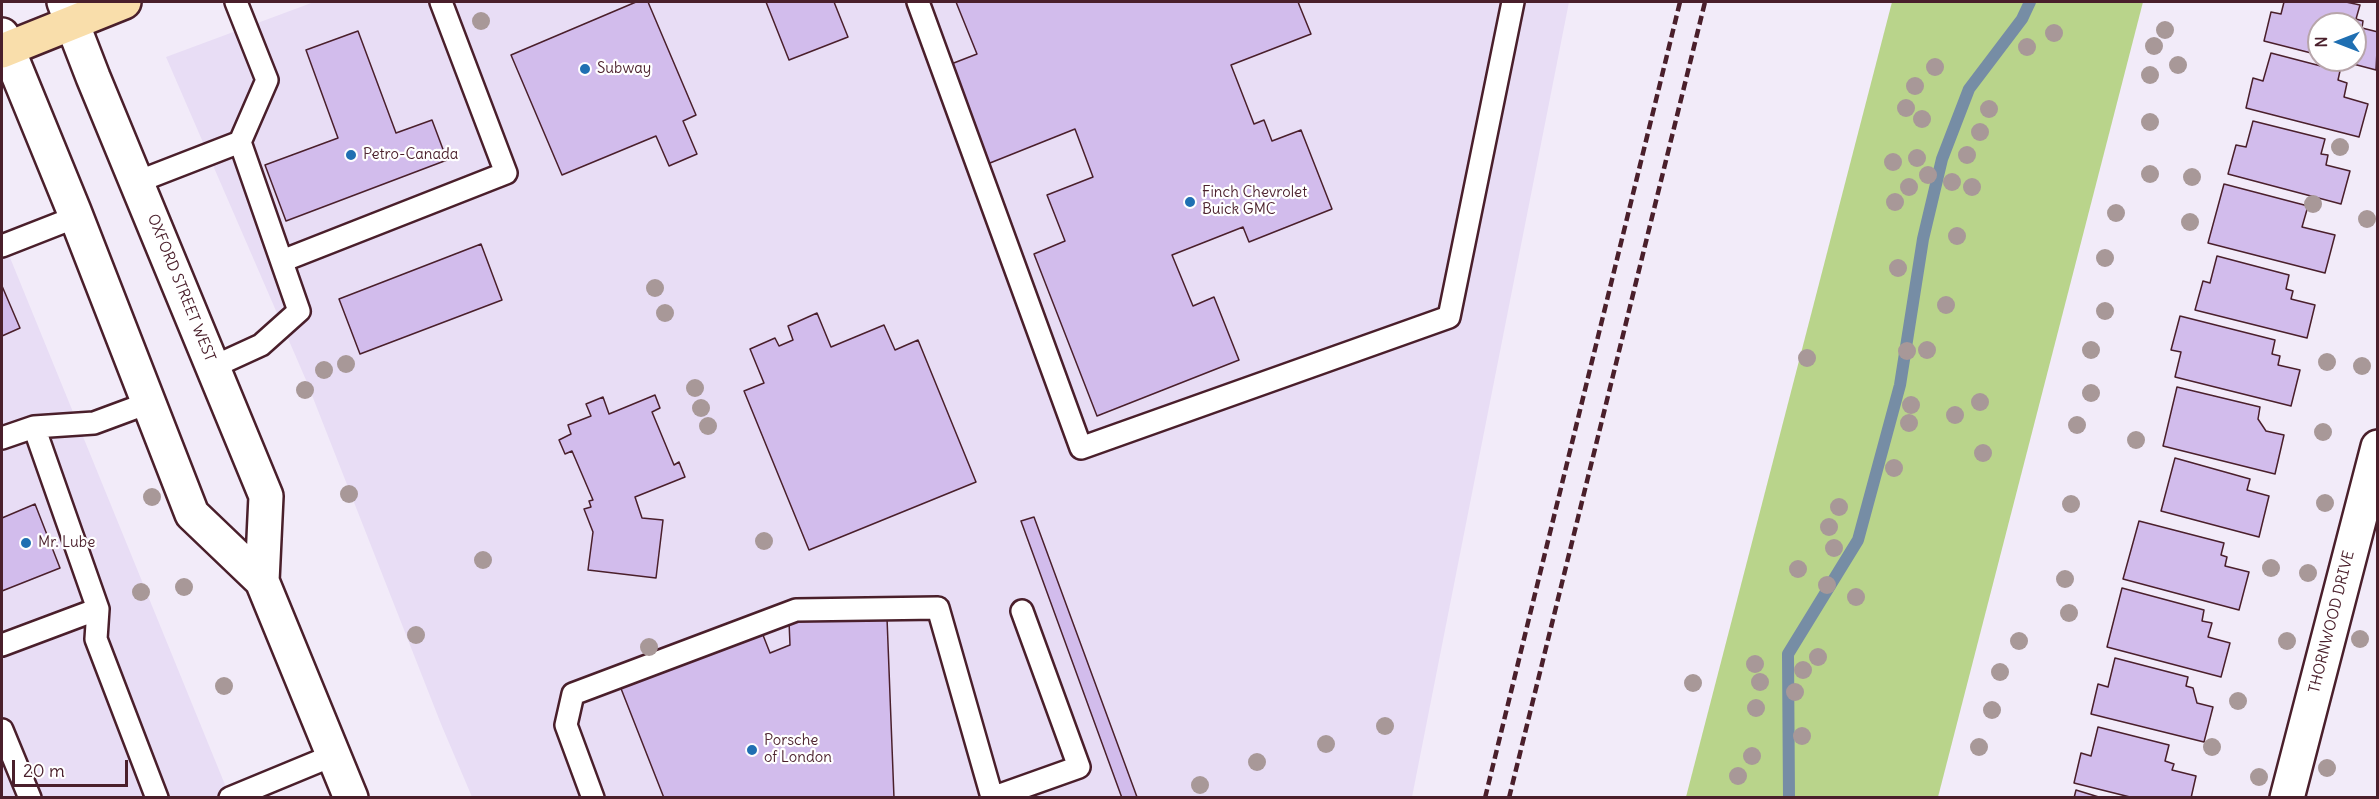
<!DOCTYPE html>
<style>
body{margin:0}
#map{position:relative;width:2379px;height:799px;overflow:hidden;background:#f2ebf9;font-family:Delius,sans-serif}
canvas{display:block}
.frame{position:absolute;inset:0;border:3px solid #4a1f2b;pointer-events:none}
.north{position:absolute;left:2307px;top:12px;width:60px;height:60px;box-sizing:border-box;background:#fff;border:2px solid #b7a5aa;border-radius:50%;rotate:270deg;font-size:16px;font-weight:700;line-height:24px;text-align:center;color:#4a1f2b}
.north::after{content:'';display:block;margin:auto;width:21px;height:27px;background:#1f6fb2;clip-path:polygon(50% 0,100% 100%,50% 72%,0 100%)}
.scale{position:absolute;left:12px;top:760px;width:116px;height:27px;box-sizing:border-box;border:3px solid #4a1f2b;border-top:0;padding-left:8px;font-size:18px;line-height:21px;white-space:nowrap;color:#4a1f2b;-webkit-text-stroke:4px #fff;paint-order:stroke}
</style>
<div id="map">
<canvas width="2379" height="799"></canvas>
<div class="frame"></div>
<div class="north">N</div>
<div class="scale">20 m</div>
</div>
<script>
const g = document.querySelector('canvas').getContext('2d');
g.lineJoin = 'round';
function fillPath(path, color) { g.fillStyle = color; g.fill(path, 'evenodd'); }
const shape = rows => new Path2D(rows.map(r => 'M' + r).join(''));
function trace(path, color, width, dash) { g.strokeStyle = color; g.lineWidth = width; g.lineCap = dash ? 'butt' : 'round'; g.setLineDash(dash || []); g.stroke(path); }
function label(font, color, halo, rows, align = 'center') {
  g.font = font + ' Delius,sans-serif'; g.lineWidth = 4.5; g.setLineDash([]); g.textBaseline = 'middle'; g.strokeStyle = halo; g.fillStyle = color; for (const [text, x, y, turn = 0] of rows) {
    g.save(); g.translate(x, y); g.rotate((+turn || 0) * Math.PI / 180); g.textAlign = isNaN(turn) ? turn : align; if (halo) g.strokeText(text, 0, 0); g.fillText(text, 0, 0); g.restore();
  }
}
const built = shape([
 [314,2,1569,2,1412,797,472,797,441,724,306,380,166,57],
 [2,238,230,797,2,797]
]);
const green = shape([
 [1892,2,2143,2,1938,797,1686,797]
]);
const stream = shape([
 [1789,798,1788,654,1858,540,1900,385,1923,239,1942,159,1969,89,2022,19,2030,2]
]);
const building = shape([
 [636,2,648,2,696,115,683,121,697,154,669,166,656,136,562,175,511,55,636,2],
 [766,2,834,2,848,37,789,60,766,2],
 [956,2,1298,2,1311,34,1231,65,1254,124,1264,120,1272,141,1301,130,1332,209,1249,242,1243,227,1172,255,1193,306,1214,297,1239,360,1097,416,1034,254,1065,241,1047,195,1093,177,1075,129,985,165,946,66,977,54,956,2],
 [2284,2,2346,2,2360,5,2356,19,2363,21,2362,28,2378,32,2376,70,2338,60,2355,60,2355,24,2319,24,2319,55,2264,41,2271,12,2281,14,2284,2],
 [358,31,396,133,432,120,447,160,286,221,265,165,338,138,306,50,358,31],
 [2271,53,2340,71,2338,80,2347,83,2344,97,2368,104,2359,137,2246,108,2253,78,2263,81,2271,53],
 [2253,121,2325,139,2321,154,2328,155,2326,165,2350,171,2341,204,2228,174,2236,145,2246,147,2253,121],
 [2224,184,2308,206,2302,227,2335,235,2325,273,2208,243,2224,184],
 [481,244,502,300,360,354,339,299,481,244],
 [2217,256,2289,275,2286,289,2293,291,2291,299,2315,305,2307,338,2195,310,2203,281,2210,283,2217,256],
 [2,286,20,328,2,336,2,286],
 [817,313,831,347,884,325,895,350,918,340,976,482,809,550,744,391,764,383,750,349,775,338,779,346,793,340,788,326,817,313],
 [2180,316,2275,340,2272,354,2280,356,2278,365,2300,370,2291,406,2175,377,2181,352,2171,350,2180,316],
 [2177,387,2260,407,2258,419,2266,431,2284,435,2275,474,2163,446,2177,387],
 [655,395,660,408,652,412,674,465,679,462,685,477,635,497,642,518,663,520,656,578,588,570,593,532,584,509,591,507,589,501,593,500,572,451,565,454,559,440,571,434,568,425,591,416,586,404,603,397,609,414,655,395],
 [2175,458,2250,479,2247,490,2269,496,2259,537,2161,511,2175,458],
 [35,504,60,568,2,591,2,518,35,504],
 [1034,517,1137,797,1135,798,1122,798,1021,521,1034,517],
 [2139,521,2224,543,2221,555,2227,557,2225,566,2249,572,2239,610,2123,579,2139,521],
 [2122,588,2204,610,2202,621,2212,623,2208,637,2230,643,2221,677,2107,647,2122,588],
 [887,618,894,798,664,798,620,686,761,630,770,653,790,645,789,621,887,618],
 [2115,658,2188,677,2186,686,2193,688,2197,703,2213,707,2204,742,2091,714,2098,684,2108,687,2115,658],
 [2098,727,2169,745,2165,761,2174,764,2172,770,2196,776,2191,798,2134,798,2074,783,2081,753,2091,756,2098,727],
 [2076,790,2102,798,2074,798,2076,790]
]);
const service = shape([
 [918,2,1081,448,1449,317,1513,2],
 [137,182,240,142],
 [2,246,76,217],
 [282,261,506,173,441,2],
 [213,367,261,345,299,311,240,142,267,80,236,2],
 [34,427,98,609,96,639,157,798],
 [2,438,34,427,94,423,148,403],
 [2,645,98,609],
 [2,730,30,798],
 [230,798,334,755],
 [593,798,566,725,573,694,796,610,938,608,992,797],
 [992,798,1079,767,1022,611]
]);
const minor = shape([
 [2287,798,2378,447]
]);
const secondary = shape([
 [64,2,93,77,266,496,262,581],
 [2,35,74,211,192,514,262,581,351,798]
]);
const primary = shape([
 [2,51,124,2]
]);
const rail = shape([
 [1485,798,1680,2],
 [1509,798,1705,2]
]);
const trees = [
 [481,21],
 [2165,30],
 [2054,33],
 [2154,46],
 [2027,47],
 [2178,65],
 [1935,67],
 [2150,75],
 [1915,86],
 [1906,108],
 [1989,109],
 [1922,119],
 [2150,122],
 [1980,132],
 [2340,147],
 [1967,155],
 [1917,158],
 [1893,162],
 [2150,174],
 [1928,175],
 [2192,177],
 [1952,182],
 [1909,187],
 [1972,187],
 [1895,202],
 [2313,204],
 [2116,213],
 [2367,219],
 [2190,222],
 [1957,236],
 [2105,258],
 [1898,268],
 [655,288],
 [1946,305],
 [2105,311],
 [665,313],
 [1927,350],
 [2091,350],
 [1907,351],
 [1807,358],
 [2327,362],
 [346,364],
 [2362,366],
 [324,370],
 [695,388],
 [305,390],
 [2091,393],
 [1980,402],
 [1911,405],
 [701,408],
 [1955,415],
 [1909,423],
 [2077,425],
 [708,426],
 [2323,432],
 [2136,440],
 [1983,453],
 [1894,468],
 [349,494],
 [152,497],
 [2325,503],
 [2071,504],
 [1839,507],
 [1829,527],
 [764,541],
 [1834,548],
 [483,560],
 [2271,568],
 [1798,569],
 [2308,573],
 [2065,579],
 [1827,585],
 [184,587],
 [141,592],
 [1856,597],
 [2069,613],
 [416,635],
 [2360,639],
 [2019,641],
 [2287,641],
 [649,647],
 [1818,657],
 [1755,664],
 [1803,670],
 [2000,672],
 [1760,682],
 [1693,683],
 [224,686],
 [1795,692],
 [2238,701],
 [1756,708],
 [1992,710],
 [1385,726],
 [1802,736],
 [1326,744],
 [1979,747],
 [2212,747],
 [1752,756],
 [1257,762],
 [2327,768],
 [1738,776],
 [2259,777],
 [1200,785]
];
const markers = [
 [585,69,6,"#1f6fb2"],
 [351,155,6,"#1f6fb2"],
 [1190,202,6,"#1f6fb2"],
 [26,543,6,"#1f6fb2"],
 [752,750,6,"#1f6fb2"]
];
const poiNames = [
 ["Subway",597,69],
 ["Petro-Canada",363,155],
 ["Finch Chevrolet",1202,193],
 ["Buick GMC",1202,210],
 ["Mr. Lube",38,543],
 ["Porsche",764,741],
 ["of London",764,758]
];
const streetNames = [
 ["OXFORD STREET WEST",181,288,68],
 ["THORNWOOD DRIVE",2332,622,-76]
];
fillPath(built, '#e8ddf5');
fillPath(green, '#b9d48b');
trace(stream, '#768da5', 12);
fillPath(building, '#d2bcec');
trace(building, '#4a1f2b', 1.5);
trace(service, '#4a1f2b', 26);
trace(minor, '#4a1f2b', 38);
trace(secondary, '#4a1f2b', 38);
trace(primary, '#4a1f2b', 38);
trace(service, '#fff', 21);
trace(minor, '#fff', 33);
trace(secondary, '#fff', 33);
trace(primary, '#f9deab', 33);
trace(rail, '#4a1f2b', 4.5, [9, 4.5]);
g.fillStyle = '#a89898';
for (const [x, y] of trees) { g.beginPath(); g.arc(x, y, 9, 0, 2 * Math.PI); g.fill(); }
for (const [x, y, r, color] of markers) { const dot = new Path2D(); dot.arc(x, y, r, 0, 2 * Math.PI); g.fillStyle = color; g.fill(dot); trace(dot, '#fff', 2); }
label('15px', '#4a1f2b', '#fff', poiNames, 'left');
label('15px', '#4a1f2b', '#fff', streetNames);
</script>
